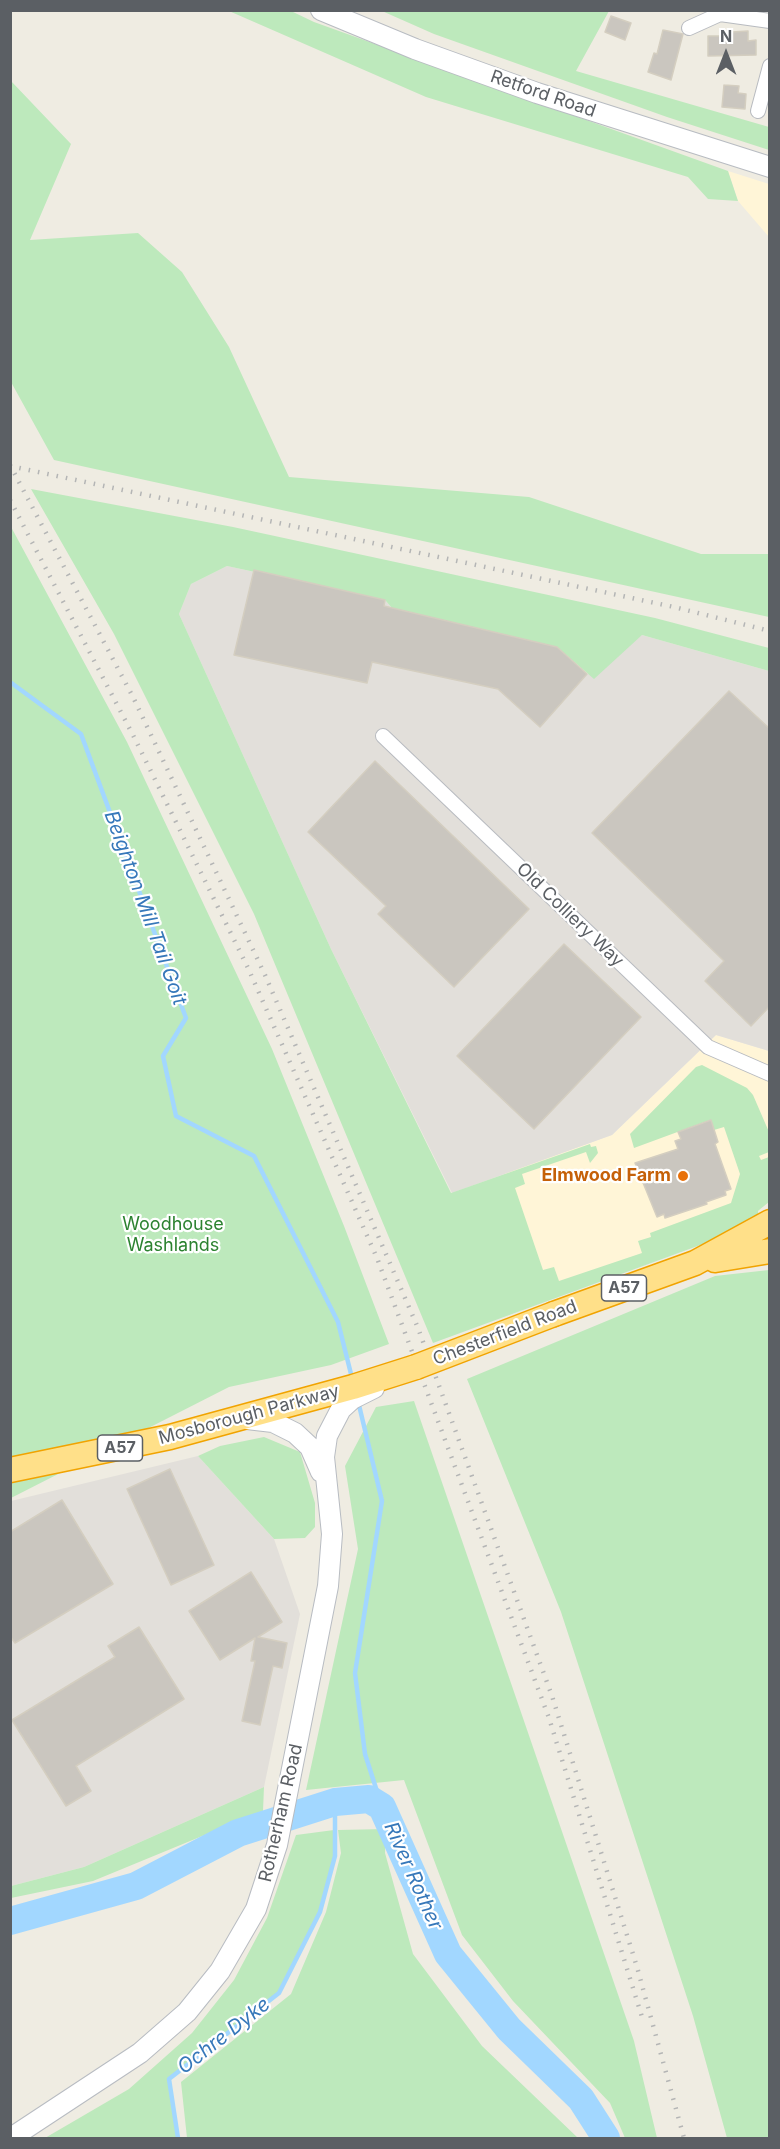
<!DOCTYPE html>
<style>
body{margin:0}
#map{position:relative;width:780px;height:2149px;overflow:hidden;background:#efece2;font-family:Inter,sans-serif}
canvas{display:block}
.frame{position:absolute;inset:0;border:12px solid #5b5f64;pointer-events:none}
.north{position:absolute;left:696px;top:24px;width:60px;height:60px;-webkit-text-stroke:4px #fff;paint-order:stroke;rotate:0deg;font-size:16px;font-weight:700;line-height:24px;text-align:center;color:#5b5f64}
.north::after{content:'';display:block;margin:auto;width:21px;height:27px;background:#5b5f64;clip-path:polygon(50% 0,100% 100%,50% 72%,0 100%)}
</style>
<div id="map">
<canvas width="780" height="2149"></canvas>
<div class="frame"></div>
<div class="north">N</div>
</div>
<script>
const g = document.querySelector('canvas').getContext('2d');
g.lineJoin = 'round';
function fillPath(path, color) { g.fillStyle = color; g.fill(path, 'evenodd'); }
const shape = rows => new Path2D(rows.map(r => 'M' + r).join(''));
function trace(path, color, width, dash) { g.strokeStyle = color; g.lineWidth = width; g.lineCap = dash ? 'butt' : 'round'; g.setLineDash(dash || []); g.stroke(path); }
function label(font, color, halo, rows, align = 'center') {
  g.font = font + ' Inter,sans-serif'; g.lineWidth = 4.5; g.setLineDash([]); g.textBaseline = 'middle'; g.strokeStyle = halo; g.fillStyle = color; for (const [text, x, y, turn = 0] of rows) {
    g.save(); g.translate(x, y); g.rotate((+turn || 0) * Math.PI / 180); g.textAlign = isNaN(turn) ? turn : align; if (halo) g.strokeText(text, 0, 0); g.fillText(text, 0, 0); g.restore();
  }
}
const commercial = shape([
 [728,171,769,184,769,237,738,201],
 [716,1035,769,1051,769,1202,758,1211,759,1218,545,1290,505,1173,612,1135]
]);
const industrial = shape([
 [227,566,385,600,392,608,557,647,587,674,642,635,769,671,769,1051,716,1035,612,1135,452,1193,331,949,179,614,191,584],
 [198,1456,274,1539,300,1614,264,1787,84,1867,11,1886,11,1501]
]);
const green = shape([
 [229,11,291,11,314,22,728,171,738,201,708,199,688,177,426,97],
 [382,11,609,11,576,71,769,127,769,150,667,117,434,34],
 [11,81,71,144,30,240,138,233,182,272,229,347,289,477,529,497,701,554,769,554,769,617,54,460,11,382],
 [31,489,233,527,655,618,769,648,769,671,642,635,594,679,557,647,392,608,385,600,227,566,191,584,179,614,331,949,451,1193,590,1144,591,1147,596,1146,598,1153,590,1163,586,1152,522,1174,525,1184,515,1188,543,1270,554,1267,559,1281,642,1253,638,1241,651,1237,650,1233,731,1203,740,1174,724,1127,714,1130,710,1120,634,1148,630,1134,696,1067,702,1065,747,1088,753,1095,769,1132,769,1152,759,1156,761,1160,769,1157,769,1202,758,1211,759,1218,733,1233,433,1343,254,914,114,634],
 [10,525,127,742,272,1049,344,1226,389,1344,331,1365,229,1387,11,1498],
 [769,1270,770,2138,727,2138,693,2016,561,1612,467,1379,715,1276],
 [414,1401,634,2041,657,2138,625,2138,610,2103,513,2001,462,1935,404,1780,306,1790,358,1549,345,1466,376,1407],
 [264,1437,300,1452,315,1503,315,1527,305,1538,274,1539,198,1456,220,1446],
 [264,1787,263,1811,93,1881,11,1898,11,1886,84,1867],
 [386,1829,385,1853,413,1954,482,2046,578,2138,187,2138,181,2082,291,1994,326,1912,341,1853,338,1830],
 [334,1830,335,1856,320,1912,279,1993,169,2079,178,2138,45,2138,129,2089,192,2033,234,1980,267,1918,296,1835]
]);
const stream = shape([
 [10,682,81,734,186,1018,163,1056,176,1116,254,1156,338,1322,352,1378],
 [358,1401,382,1501,355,1673,365,1754,382,1807],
 [178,2138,169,2079,279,1993,320,1912,335,1856,335,1802]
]);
const river = shape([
 [10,1921,136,1886,238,1833,335,1802,369,1799,382,1807,448,1954,509,2029,581,2099,606,2138]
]);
const building = shape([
 [611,16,631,23,625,40,605,32,611,16],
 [663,30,683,34,671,80,648,72,654,53,657,54,663,30],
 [748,31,748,41,756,40,756,55,708,56,708,36,732,36,732,32,748,31],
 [724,85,739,86,738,93,746,94,745,109,722,107,724,85],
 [254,570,385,600,384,606,557,647,587,674,540,727,498,689,372,662,367,683,234,655,254,570],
 [729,691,770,729,770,1006,751,1026,705,981,724,961,592,833,729,691],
 [375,761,529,909,454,987,378,914,386,906,308,832,375,761],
 [564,944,641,1017,534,1129,457,1056,564,944],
 [711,1120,718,1142,715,1144,731,1189,725,1191,726,1195,706,1202,707,1204,665,1218,664,1214,657,1217,635,1163,678,1149,675,1141,681,1139,678,1132,711,1120],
 [170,1469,214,1565,171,1585,127,1489,170,1469],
 [62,1500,113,1584,15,1643,10,1636,10,1532,62,1500],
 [251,1572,282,1622,258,1637,287,1643,282,1668,273,1666,260,1725,242,1721,255,1661,251,1661,255,1638,220,1660,189,1611,251,1572],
 [139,1627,184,1699,76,1766,91,1791,66,1806,12,1720,115,1657,108,1646,139,1627]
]);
const street = shape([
 [689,28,720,14,770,21],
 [758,111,770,66],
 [383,736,708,1047,770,1074]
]);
const secondary = shape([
 [321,10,415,49,537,93,770,167],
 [247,1419,273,1422,295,1433,310,1447,321,1472],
 [11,2138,140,2053,187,2012,220,1971,256,1909,277,1845,328,1586,332,1534,324,1457,327,1436,341,1409,352,1399,374,1388]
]);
const highway = shape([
 [715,1260,770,1251],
 [554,1314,695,1263,770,1222],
 [10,1470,170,1437,353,1387,416,1367]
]);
const rail = shape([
 [10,465,133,697,265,975,418,1328,552,1696,637,1967,684,2138],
 [10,466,674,607,770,631],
 [10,500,134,737,248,968,377,1258,549,1718,642,2017]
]);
const highwayBridge = shape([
 [416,1367,554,1314]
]);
const markers = [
 [683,1176,6,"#e8710a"]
];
const shields = [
 [624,1288,45],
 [120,1448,45]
];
const shieldNames = [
 ["A57",624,1288],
 ["A57",120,1448]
];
const streetNames = [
 ["Retford Road",543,94,19],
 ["Old Colliery Way",570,915,44],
 ["Chesterfield Road",505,1333,-21],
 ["Mosborough Parkway",249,1415,-15],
 ["Rotherham Road",281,1813,-77]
];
const foodNames = [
 ["Elmwood Farm",671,1176]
];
const parkNames = [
 ["Woodhouse",173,1225],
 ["Washlands",173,1246]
];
const waterNames = [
 ["Beighton Mill Tail Goit",145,908,70],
 ["River Rother",413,1876,66],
 ["Ochre Dyke",224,2036,-38]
];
fillPath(commercial, '#fff5d7');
fillPath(industrial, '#e2dfda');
fillPath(green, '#bde9bc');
trace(stream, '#a2d7ff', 4.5);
trace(river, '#a2d7ff', 28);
fillPath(building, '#cac6bf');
trace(building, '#d4cec0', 1.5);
trace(street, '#b8bbc0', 16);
trace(secondary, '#b8bcc2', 22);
trace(highway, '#f1a300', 27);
trace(street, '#fff', 14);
trace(secondary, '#fff', 20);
trace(highway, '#ffe089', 24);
trace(rail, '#b4b5b5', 4.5, [1.5, 8]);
trace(highwayBridge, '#f1a300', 27, []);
trace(highwayBridge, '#ffe089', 24);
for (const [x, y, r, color] of markers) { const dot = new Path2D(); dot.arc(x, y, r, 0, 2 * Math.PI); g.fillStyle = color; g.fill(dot); trace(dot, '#fff', 2); }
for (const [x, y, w] of shields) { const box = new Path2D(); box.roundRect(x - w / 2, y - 13, w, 26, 4.5); g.fillStyle = '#fff'; g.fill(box); trace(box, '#5b5f64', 1.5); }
label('bold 16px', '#5b5f64', null, shieldNames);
label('18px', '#5b5f64', '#fff', streetNames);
label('bold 18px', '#c56008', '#fff', foodNames, 'right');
label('18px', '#2c8230', '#fff', parkNames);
label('italic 20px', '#3678ba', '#fff', waterNames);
</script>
